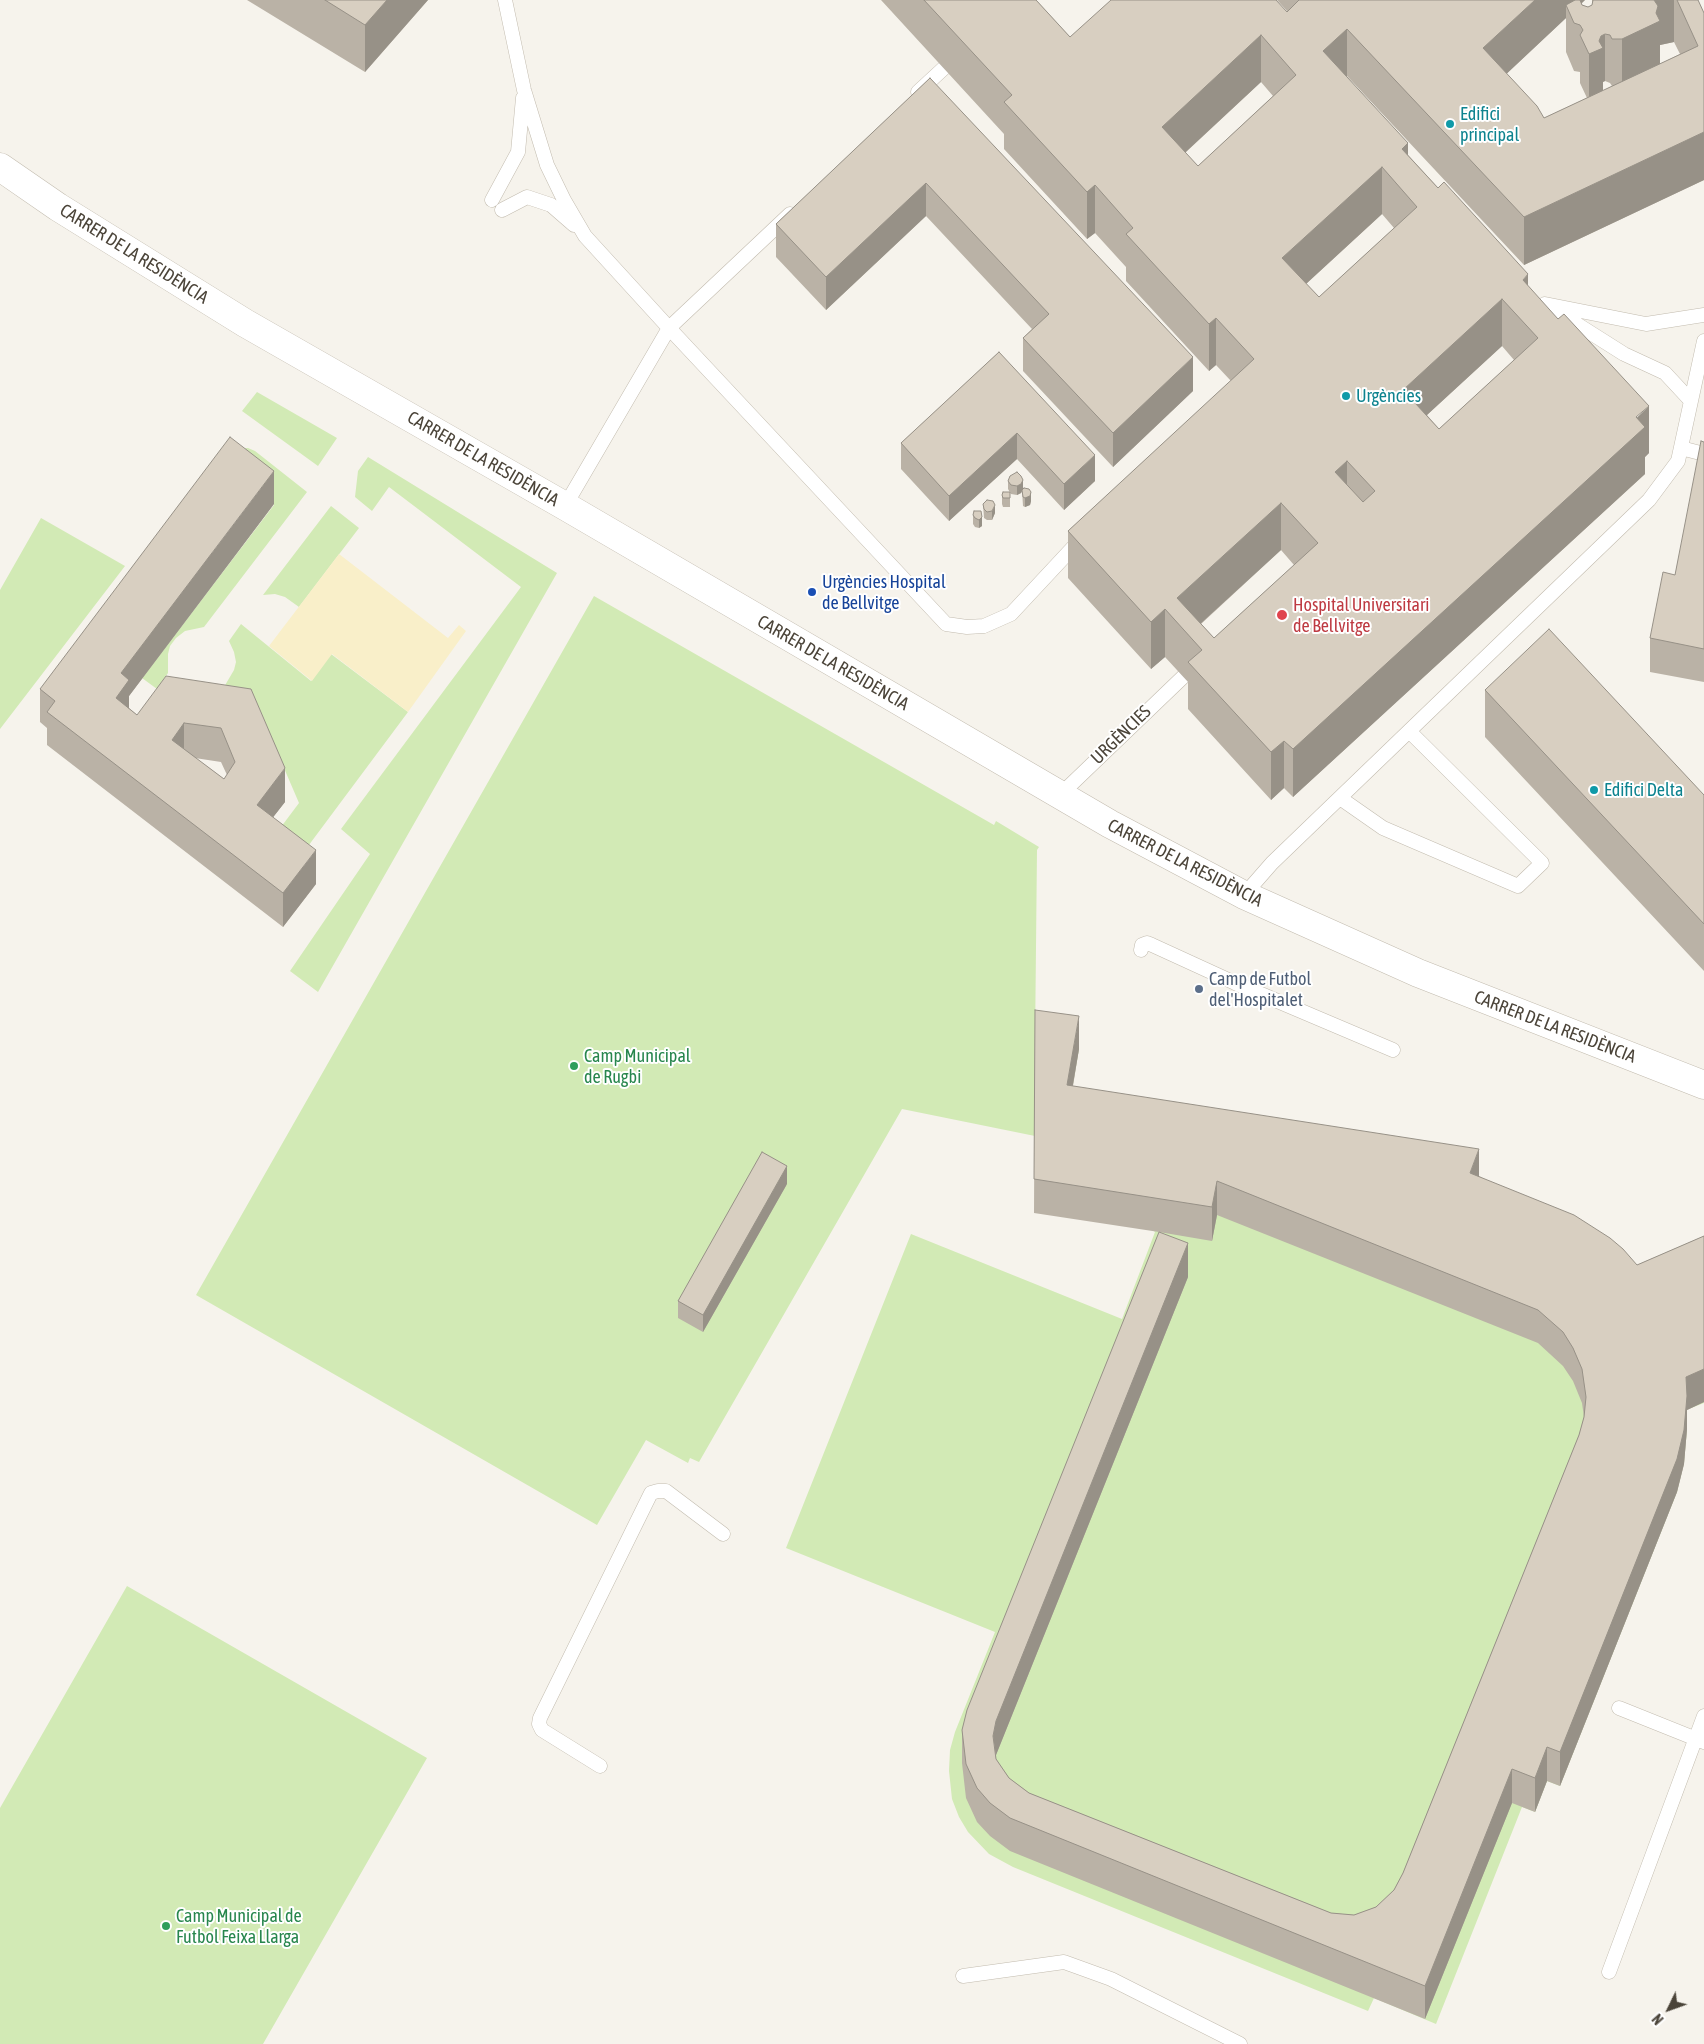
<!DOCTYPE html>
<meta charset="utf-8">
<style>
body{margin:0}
#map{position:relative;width:1704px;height:2044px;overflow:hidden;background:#f6f3ec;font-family:"Asap Condensed",sans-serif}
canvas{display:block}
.north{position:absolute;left:1644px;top:1984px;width:50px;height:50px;-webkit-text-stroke:4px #fff;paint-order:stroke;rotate:228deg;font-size:14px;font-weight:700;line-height:20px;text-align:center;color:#4b4439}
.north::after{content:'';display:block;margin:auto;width:18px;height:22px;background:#4b4439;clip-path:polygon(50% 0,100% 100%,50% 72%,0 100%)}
</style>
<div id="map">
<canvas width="1704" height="2044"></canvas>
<div class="north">N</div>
</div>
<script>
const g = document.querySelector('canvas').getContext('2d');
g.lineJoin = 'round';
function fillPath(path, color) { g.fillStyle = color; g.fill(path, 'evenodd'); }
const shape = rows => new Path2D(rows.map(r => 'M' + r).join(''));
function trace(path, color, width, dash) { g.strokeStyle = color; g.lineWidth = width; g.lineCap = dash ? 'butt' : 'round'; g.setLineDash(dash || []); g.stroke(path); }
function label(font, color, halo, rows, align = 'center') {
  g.font = font + ' "Asap Condensed",sans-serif'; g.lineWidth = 4; g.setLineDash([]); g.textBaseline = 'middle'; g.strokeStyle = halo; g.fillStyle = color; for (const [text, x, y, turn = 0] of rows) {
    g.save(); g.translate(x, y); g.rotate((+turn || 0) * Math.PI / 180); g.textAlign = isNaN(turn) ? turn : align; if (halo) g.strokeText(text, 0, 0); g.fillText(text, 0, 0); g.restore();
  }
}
const green = shape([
 [257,392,337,438,318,466,242,411],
 [241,448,248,448,255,451,307,492,204,627,185,631,176,638,170,646,168,654,168,673,157,689,142,678,274,505],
 [368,457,557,573,318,992,290,971,370,854,341,829,521,587,389,487,372,511,355,497,358,471],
 [331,506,359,528,299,607,285,597,275,594,263,595],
 [41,518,125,566,0,729,0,590],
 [594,596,994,825,996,821,1039,847,1037,850,1035,1044,1079,1049,1067,1119,1598,1263,1704,1269,1704,1403,1686,1410,1687,1429,1684,1463,1677,1492,1560,1786,1547,1781,1535,1812,1522,1807,1436,2024,1374,1998,1368,2011,1013,1867,989,1854,968,1832,959,1817,952,1799,949,1771,950,1750,955,1732,995,1632,786,1548,911,1234,1122,1319,1155,1232,1035,1136,902,1109,699,1462,690,1458,688,1463,646,1440,597,1525,196,1295],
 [241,624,311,681,331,654,408,712,297,861,278,831,299,803,259,710,224,687,234,670,236,662,234,652,229,641],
 [127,1586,427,1758,263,2044,0,2044,0,1808]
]);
const sand = shape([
 [339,554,448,638,459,625,466,631,408,712,332,654,312,681,269,646]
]);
const lane = shape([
 [505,0,524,90,547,165,564,200,585,236,669,328,946,624,967,627,984,626,1011,614,1079,541],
 [918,92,957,56],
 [492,200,518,152,523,98],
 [502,210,527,197,551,205,574,225],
 [1691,401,1665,373,1624,354,1545,304,1646,324,1704,315],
 [1681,448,1704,454],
 [565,506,669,328,790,214],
 [1060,795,1183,677],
 [1340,798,1383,828,1518,886,1542,863,1410,732],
 [1244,895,1272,863,1649,500,1678,461,1704,341],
 [1141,950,1142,945,1147,943,1152,945,1235,983,1393,1050],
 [1619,1708,1704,1742],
 [600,1766,542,1730,539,1724,540,1718,651,1493,658,1491,666,1491,723,1534],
 [1609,1972,1704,1716],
 [963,1976,1064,1962,1111,1979,1240,2044]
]);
const street = shape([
 [0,167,58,207,245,323,565,506,1110,824,1244,895,1418,973,1704,1085]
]);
const wall = shape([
 [247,0,428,0,365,72],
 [881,0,1036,0,1070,37,1287,12,1287,11,1277,0,1585,0,1582,3,1582,5,1588,7,1592,5,1592,0,1698,0,1704,13,1704,180,1524,265,1347,76,1346,76,1408,155,1528,286,1649,453,1645,457,1645,474,1293,797,1284,788,1271,800,1188,709,1188,682,1165,657,1151,669,1068,578,1068,531,1231,381,1216,365,1209,371,1126,281,1126,267,1095,233,1087,239,1004,149,1004,134],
 [1566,18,1566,52,1574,71,1580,72,1580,83,1587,98,1544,118,1506,74],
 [1674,42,1680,54,1660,64,1660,45],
 [1605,81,1610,83,1612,86,1603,91,1603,82],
 [1261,82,1273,96,1198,166,1185,153],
 [1382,214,1394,228,1319,297,1306,284],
 [1502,346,1514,360,1439,429,1427,415],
 [1281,550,1294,565,1214,638,1201,624],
 [930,78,1193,391,1113,467,1023,371,1023,338,1032,329,926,216,826,310,776,257,776,224],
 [999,352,1095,481,1064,510,1017,459,949,521,901,469,901,443],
 [1704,442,1704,682,1650,672,1650,638,1675,575],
 [1008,481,1023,489,1021,493,1017,495,1011,494,1008,489],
 [1022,490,1031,501,1030,505,1025,507,1023,506],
 [1010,492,1010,507,1003,507,1002,504,1002,495],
 [274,504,129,696,129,708,137,715,251,689,285,802,273,817,316,884,283,927,47,745,47,728,40,722,40,689],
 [195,758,221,762,227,775,224,779],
 [983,504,995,513,992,520,987,520,984,518],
 [981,511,982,526,979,528,975,527,973,524,973,515],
 [1485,690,1704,795,1704,971,1485,737],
 [1035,1010,1079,1049,1073,1086,1479,1176,1637,1265,1704,1236,1704,1402,1687,1410,1687,1429,1684,1464,1677,1492,1560,1786,1547,1781,1535,1812,1512,1803,1425,2019,1010,1851,990,1836,977,1822,966,1798,962,1763,962,1730,1159,1232,1034,1213],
 [1217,1215,1538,1343,1563,1366,1573,1381,1582,1403,1584,1417,1579,1435,1403,1873,1394,1890,1376,1907,1354,1915,1331,1913,1029,1793,1009,1778,996,1759,996,1755,1188,1277,1159,1232,1212,1241],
 [787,1184,703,1332,678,1318,678,1301]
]);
const shadedWall = shape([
 [387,0,428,0,365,72,365,25],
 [1535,0,1585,0,1570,14,1566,5,1566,18,1483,96,1483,48],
 [1654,0,1674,0,1674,42,1660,45,1660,68,1622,86,1622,39],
 [1347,29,1347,76,1323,98,1323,51],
 [1605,34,1605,81,1603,82,1603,95,1589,101,1589,54,1599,41,1601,36],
 [1261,35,1261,82,1162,174,1162,127],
 [1704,132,1704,180,1524,265,1524,217],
 [1408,143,1408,190,1402,149],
 [1382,167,1382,214,1282,306,1282,258],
 [926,183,926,216,826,310,826,277],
 [1095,185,1095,233,1087,239,1087,192],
 [1528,274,1528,322,1523,280],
 [1502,299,1502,346,1403,437,1403,390],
 [1216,318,1216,365,1209,371,1209,324],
 [1193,357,1193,391,1113,467,1113,433],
 [1649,406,1649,453,1645,457,1645,474,1293,797,1293,749],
 [1017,433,1017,459,949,521,949,496],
 [1095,455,1095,481,1064,510,1064,484],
 [1347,461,1347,508,1335,472],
 [274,471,274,504,129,696,129,714,116,698,121,673],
 [1023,480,1023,489,1021,493,1017,495,1017,486],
 [1031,492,1031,501,1030,505,1025,507,1025,498],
 [1281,503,1281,550,1188,635,1177,598],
 [995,505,995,513,992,520,992,511],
 [982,517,982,526,979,528,979,520],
 [1165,609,1165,657,1151,669,1151,622],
 [184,723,184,756,172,740],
 [1284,741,1284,788,1271,800,1271,752],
 [285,768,285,802,257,838,257,805],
 [316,850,316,884,283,927,283,893],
 [1079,1016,1079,1049,1067,1119,1067,1085],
 [1479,1149,1479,1183,1470,1173],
 [787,1166,787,1184,703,1332,703,1315],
 [1217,1181,1217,1215,1212,1241,1212,1207],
 [1188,1243,1188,1277,996,1755,993,1736,996,1721],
 [1704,1369,1704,1402,1687,1410,1687,1429,1684,1464,1677,1492,1560,1786,1560,1752,1686,1377],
 [1547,1747,1547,1781,1535,1812,1535,1778],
 [1512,1769,1512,1803,1425,2019,1425,1986]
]);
const building = shape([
 [325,0,387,0,365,25,325,0],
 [924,0,1036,0,1070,37,1111,0,1276,0,1287,12,1299,0,1535,0,1483,48,1537,106,1544,118,1698,46,1677,0,1698,0,1704,13,1704,132,1524,217,1347,29,1323,51,1408,143,1402,149,1438,188,1444,182,1528,274,1523,280,1558,319,1564,314,1649,406,1636,417,1645,427,1293,749,1284,741,1271,752,1188,662,1202,650,1165,609,1151,622,1068,531,1254,359,1216,318,1209,324,1126,234,1133,228,1095,185,1087,192,1004,102,1012,95,924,0],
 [1261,35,1296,75,1198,166,1162,127,1261,35],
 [1382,167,1417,207,1319,297,1282,258,1382,167],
 [1502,299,1538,338,1439,429,1403,390,1502,299],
 [1347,461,1375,491,1363,502,1335,472,1347,461],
 [1281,503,1318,543,1214,638,1177,598,1281,503],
 [1575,0,1580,0,1582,5,1588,7,1592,5,1593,0,1654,0,1658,6,1656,13,1660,21,1622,39,1612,39,1610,35,1605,34,1601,36,1599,41,1603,48,1589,54,1580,35,1583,30,1580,25,1574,23,1566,5,1575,0],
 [930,78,1193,357,1113,433,1023,338,1049,314,926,183,826,277,776,224,930,78],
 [999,352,1095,455,1064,484,1017,433,949,496,901,443,999,352],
 [230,437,274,471,121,673,129,680,116,698,137,715,166,676,251,689,285,768,257,805,316,850,283,893,47,712,55,701,40,689,230,437],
 [184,723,221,728,235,762,224,779,172,740,184,723],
 [1701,441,1704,442,1704,649,1650,638,1663,572,1675,575,1701,441],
 [1017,472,1021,476,1023,480,1021,484,1017,486,1011,485,1008,481,1010,476,1017,472],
 [1024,488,1029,489,1031,492,1030,496,1025,498,1023,497,1022,490,1024,488],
 [1003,492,1010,492,1010,498,1003,498,1002,495,1003,492],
 [987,500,993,501,995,505,992,511,987,512,984,509,983,504,987,500],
 [974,511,981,511,982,517,979,520,975,518,973,515,974,511],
 [1549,629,1704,795,1704,924,1485,690,1549,629],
 [1035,1010,1079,1016,1067,1085,1479,1149,1470,1173,1574,1215,1610,1238,1623,1249,1637,1265,1704,1236,1704,1369,1686,1377,1687,1396,1684,1430,1677,1459,1560,1752,1547,1747,1535,1778,1512,1769,1425,1986,1010,1818,990,1803,977,1788,966,1764,962,1730,967,1710,1159,1232,1188,1243,996,1721,993,1736,996,1759,1009,1778,1029,1793,1331,1913,1354,1915,1376,1907,1394,1890,1403,1873,1579,1435,1584,1417,1586,1397,1582,1369,1573,1348,1563,1332,1538,1310,1217,1181,1212,1207,1034,1179,1035,1010],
 [762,1152,787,1166,703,1315,678,1301,762,1152]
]);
const markers = [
 [1450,124,5,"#0f9aa8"],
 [1346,396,5,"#0f9aa8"],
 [812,592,5,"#1a4fb4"],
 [1282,615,6,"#e0444e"],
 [1594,790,5,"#0f9aa8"],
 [1199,989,5,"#5c6f8a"],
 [574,1066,5,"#2e9e5b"],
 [166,1926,5,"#2e9e5b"]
];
const cultureNames = [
 ["Edifici",1460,114],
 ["principal",1460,135],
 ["Urgències",1356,396],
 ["Edifici Delta",1604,790]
];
const streetNames = [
 ["CARRER DE LA RESIDÈNCIA",134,254,32],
 ["CARRER DE LA RESIDÈNCIA",483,459,30],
 ["CARRER DE LA RESIDÈNCIA",833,663,30],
 ["URGÈNCIES",1121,735,-44],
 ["CARRER DE LA RESIDÈNCIA",1185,863,27],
 ["CARRER DE LA RESIDÈNCIA",1555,1027,21]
];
const transitNames = [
 ["Urgències Hospital",822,582],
 ["de Bellvitge",822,603]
];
const healthNames = [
 ["Hospital Universitari",1293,605],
 ["de Bellvitge",1293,626]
];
const serviceNames = [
 ["Camp de Futbol",1209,979],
 ["del'Hospitalet",1209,1000]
];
const leisureNames = [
 ["Camp Municipal",584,1056],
 ["de Rugbi",584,1077],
 ["Camp Municipal de",176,1916],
 ["Futbol Feixa Llarga",176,1937]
];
fillPath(green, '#d2eab5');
fillPath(sand, '#f9efc9');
trace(lane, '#c2bbae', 15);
trace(street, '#c2bbae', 29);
trace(lane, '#fff', 14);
trace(street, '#fff', 28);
fillPath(wall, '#bab2a6');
fillPath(shadedWall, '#979187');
fillPath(building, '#d8cfc1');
trace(building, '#979187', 1);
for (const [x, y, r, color] of markers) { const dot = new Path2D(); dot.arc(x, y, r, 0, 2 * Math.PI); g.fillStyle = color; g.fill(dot); trace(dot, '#fff', 2); }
label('18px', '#0d838f', '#fff', cultureNames, 'left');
label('18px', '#4b4439', '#fff', streetNames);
label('18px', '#164399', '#fff', transitNames, 'left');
label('18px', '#be3a42', '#fff', healthNames, 'left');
label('18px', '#4e5e75', '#fff', serviceNames, 'left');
label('18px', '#27864d', '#fff', leisureNames, 'left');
</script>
